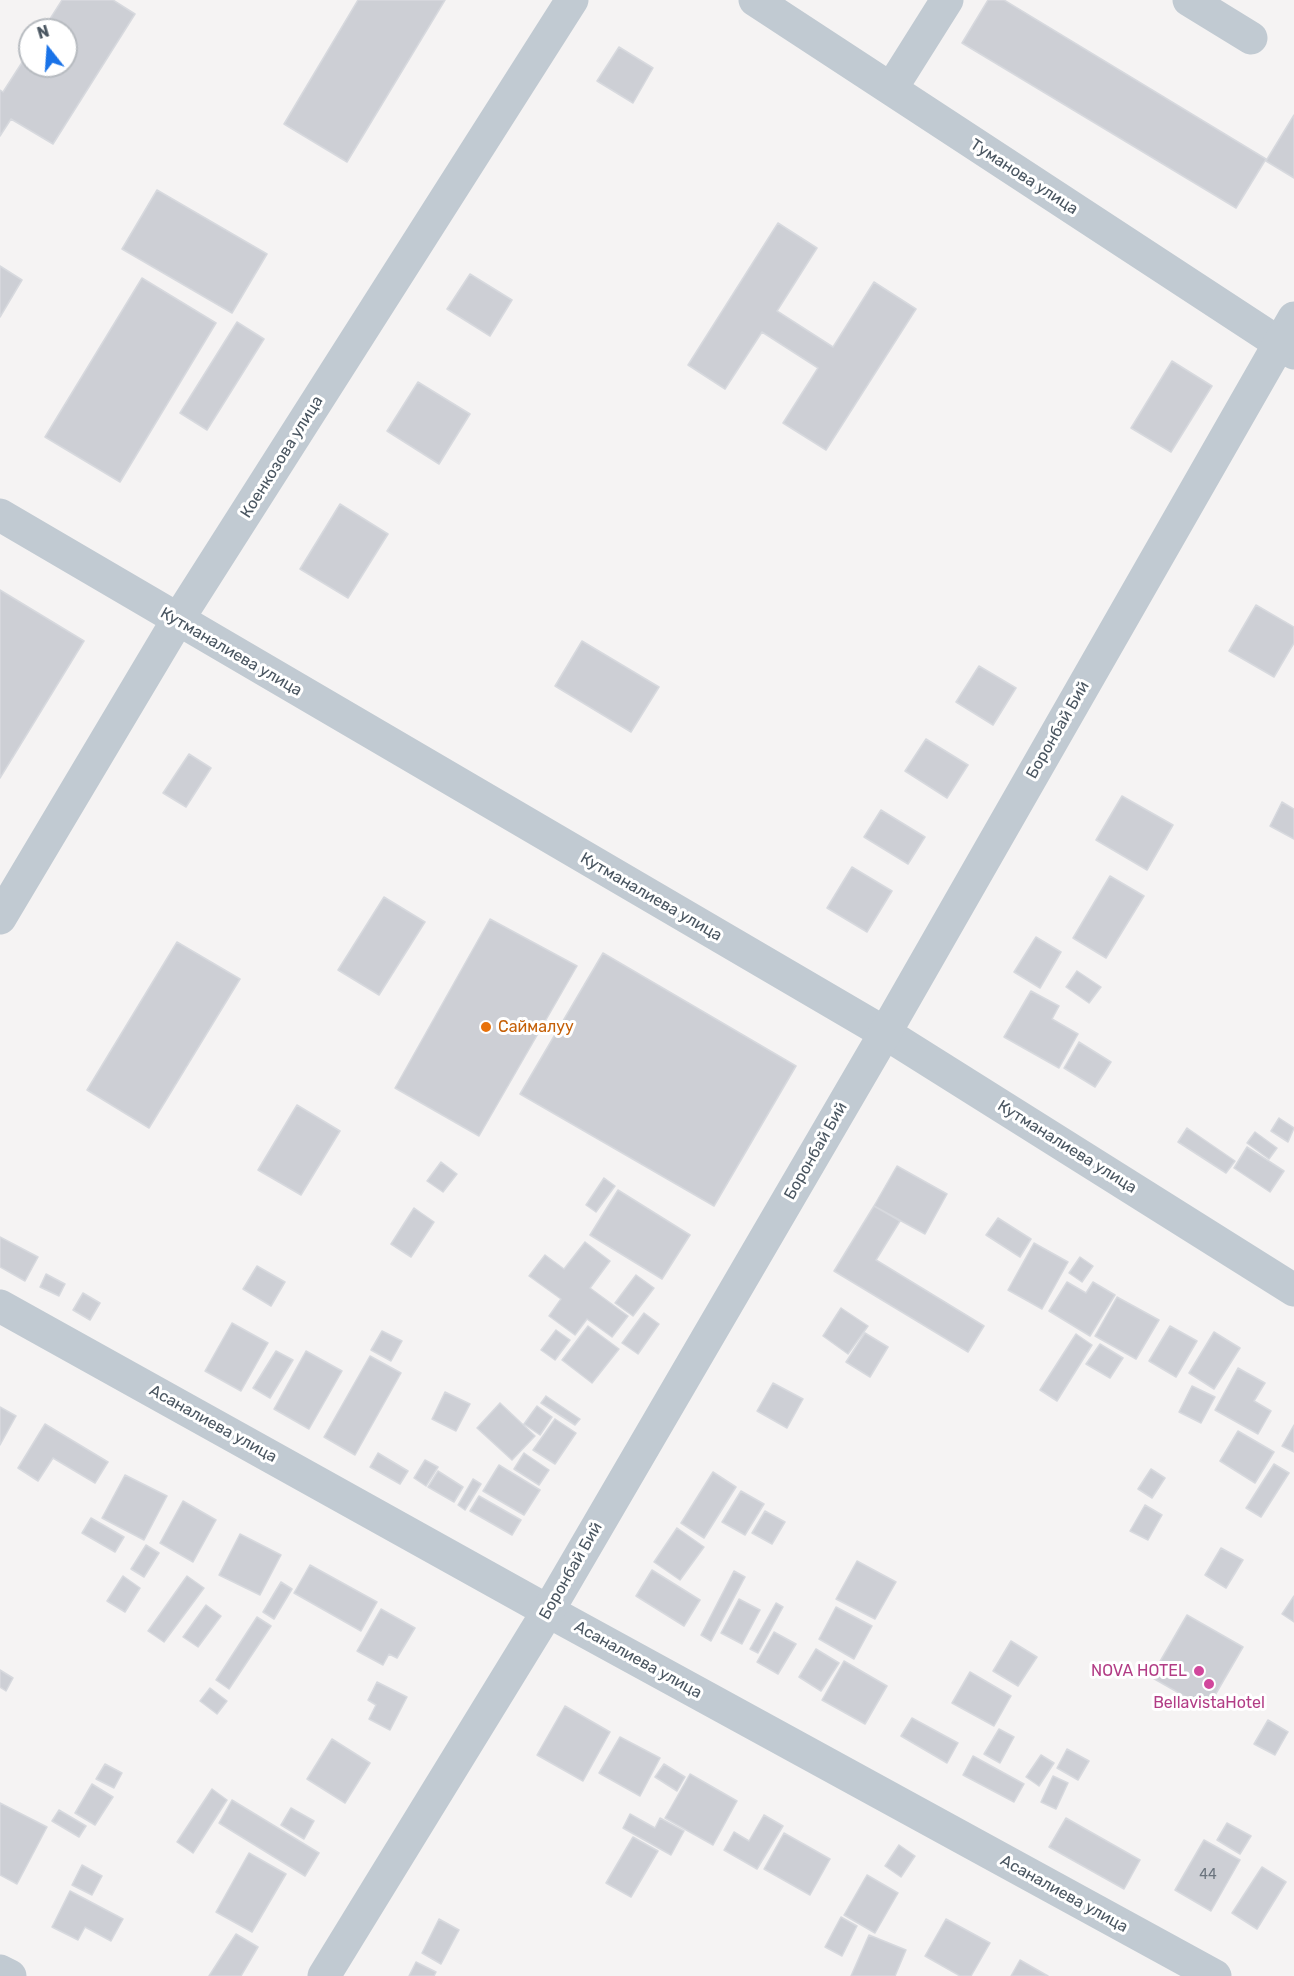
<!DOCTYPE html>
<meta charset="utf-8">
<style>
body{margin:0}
#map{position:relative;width:1294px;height:1976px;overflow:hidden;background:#f5f3f3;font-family:Rubik,sans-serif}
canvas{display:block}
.north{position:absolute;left:18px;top:18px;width:60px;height:60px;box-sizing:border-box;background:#fff;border:2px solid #b7bbc0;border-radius:50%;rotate:343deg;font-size:16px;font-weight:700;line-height:24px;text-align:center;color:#4a5661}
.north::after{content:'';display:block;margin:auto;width:21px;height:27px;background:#1a73e8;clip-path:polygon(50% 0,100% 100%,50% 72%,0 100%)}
</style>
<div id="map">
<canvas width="1294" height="1976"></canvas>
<div class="north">N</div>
</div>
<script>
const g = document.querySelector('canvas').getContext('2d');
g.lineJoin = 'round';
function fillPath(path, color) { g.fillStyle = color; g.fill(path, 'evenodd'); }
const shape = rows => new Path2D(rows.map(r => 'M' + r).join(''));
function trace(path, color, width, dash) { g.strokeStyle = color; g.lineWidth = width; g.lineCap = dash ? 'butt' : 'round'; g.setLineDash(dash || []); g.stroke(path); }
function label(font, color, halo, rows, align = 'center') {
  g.font = font + ' Rubik,sans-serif'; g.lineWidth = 6; g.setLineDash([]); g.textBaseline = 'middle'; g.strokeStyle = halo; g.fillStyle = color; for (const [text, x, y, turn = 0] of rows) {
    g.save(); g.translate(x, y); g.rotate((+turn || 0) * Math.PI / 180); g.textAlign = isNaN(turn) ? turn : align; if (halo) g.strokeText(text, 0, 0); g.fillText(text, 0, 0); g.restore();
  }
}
const building = shape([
 [62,0,113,0,135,14,53,144,11,119,0,136,0,90,3,92,30,50,30,66,66,66,66,30,43,30,62,0],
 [358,0,445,0,347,162,284,124,358,0],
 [988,0,1004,0,1266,159,1236,208,962,43,988,0],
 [619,47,653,68,633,103,597,81,619,47],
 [1294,115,1294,178,1266,161,1294,115],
 [157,190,267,254,232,313,122,249,157,190],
 [778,223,817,248,777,311,833,347,874,282,916,309,826,450,783,423,818,368,762,332,725,389,688,365,778,223],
 [0,266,22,280,0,317,0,266],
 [470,274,512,300,490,336,447,309,470,274],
 [142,278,216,323,120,482,45,437,142,278],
 [237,322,264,339,207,430,180,413,237,322],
 [1172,361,1212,386,1171,452,1131,428,1172,361],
 [418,382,470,414,439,464,387,431,418,382],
 [340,504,388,534,348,598,300,569,340,504],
 [0,590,84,641,0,778,0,590],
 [1256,605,1294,627,1294,643,1274,677,1229,651,1256,605],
 [582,641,659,687,631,732,555,686,582,641],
 [979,666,1016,688,993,725,956,702,979,666],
 [926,739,968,765,947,798,905,771,926,739],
 [189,754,211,768,186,807,163,793,189,754],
 [1122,796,1173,825,1147,870,1096,840,1122,796],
 [1282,802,1294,809,1294,839,1270,826,1282,802],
 [881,810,925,837,908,864,864,837,881,810],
 [852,867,892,891,867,932,827,908,852,867],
 [1110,876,1144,896,1106,958,1073,938,1110,876],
 [384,897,425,922,379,995,338,970,384,897],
 [490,919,577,966,479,1136,395,1088,490,919],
 [1036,937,1061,952,1040,988,1014,972,1036,937],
 [177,942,240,979,149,1128,87,1090,177,942],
 [603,953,796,1066,714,1206,520,1094,603,953],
 [1077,971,1101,987,1089,1003,1066,987,1077,971],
 [1031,991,1059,1006,1052,1019,1078,1034,1059,1068,1004,1037,1031,991],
 [1079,1042,1111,1062,1095,1087,1064,1068,1079,1042],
 [297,1105,340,1131,301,1195,258,1170,297,1105],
 [1279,1118,1294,1128,1288,1142,1271,1131,1279,1118],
 [1187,1128,1235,1161,1226,1173,1178,1142,1187,1128],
 [1255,1132,1277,1148,1269,1159,1247,1143,1255,1132],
 [1247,1147,1284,1171,1270,1192,1234,1168,1247,1147],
 [441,1162,457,1174,443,1192,427,1181,441,1162],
 [897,1166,947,1194,925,1234,874,1206,897,1166],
 [604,1178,615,1186,596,1212,586,1205,604,1178],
 [618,1190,690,1235,662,1279,590,1235,618,1190],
 [874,1206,900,1221,876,1260,984,1326,968,1352,834,1271,874,1206],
 [414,1208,434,1222,411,1257,391,1244,414,1208],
 [998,1218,1031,1239,1020,1257,986,1235,998,1218],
 [0,1237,38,1257,25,1281,0,1267,0,1237],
 [585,1242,610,1261,590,1288,628,1316,612,1337,587,1319,575,1335,549,1316,561,1299,529,1276,545,1255,564,1269,585,1242],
 [1034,1243,1068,1262,1042,1309,1008,1290,1034,1243],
 [1080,1257,1093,1266,1082,1282,1069,1273,1080,1257],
 [257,1266,285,1282,271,1306,243,1289,257,1266],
 [46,1274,65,1284,59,1296,40,1287,46,1274],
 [636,1275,654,1288,633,1316,615,1303,636,1275],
 [1067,1282,1086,1293,1093,1282,1115,1295,1090,1336,1049,1311,1067,1282],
 [83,1293,100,1303,90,1320,73,1310,83,1293],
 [1117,1297,1159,1320,1136,1359,1095,1336,1117,1297],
 [841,1308,868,1326,848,1354,823,1336,841,1308],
 [644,1313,659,1324,638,1354,622,1343,644,1313],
 [232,1323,268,1343,241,1391,205,1371,232,1323],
 [588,1326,619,1349,592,1383,562,1360,588,1326],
 [1170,1326,1197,1341,1176,1377,1149,1361,1170,1326],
 [556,1330,570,1340,555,1360,541,1350,556,1330],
 [382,1331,402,1341,391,1361,371,1350,382,1331],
 [1214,1332,1240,1348,1214,1389,1189,1373,1214,1332],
 [865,1333,888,1347,870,1377,846,1362,865,1333],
 [1076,1334,1092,1345,1057,1401,1040,1390,1076,1334],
 [1100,1344,1123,1358,1110,1378,1086,1364,1100,1344],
 [276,1351,293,1360,270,1398,253,1388,276,1351],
 [306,1351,342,1371,309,1429,274,1409,306,1351],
 [370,1356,401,1373,355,1455,324,1437,370,1356],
 [1238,1368,1265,1383,1254,1401,1271,1411,1258,1434,1215,1410,1238,1368],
 [773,1383,803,1399,787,1428,757,1411,773,1383],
 [1192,1386,1215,1397,1201,1423,1179,1412,1192,1386],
 [445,1392,470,1404,456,1431,432,1419,445,1392],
 [546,1396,580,1419,575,1425,541,1403,546,1396],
 [500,1403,535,1436,512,1460,477,1428,500,1403],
 [537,1406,552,1417,540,1435,524,1424,537,1406],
 [0,1407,16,1416,0,1445,0,1407],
 [555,1419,576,1433,555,1464,533,1450,555,1419],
 [45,1424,108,1462,95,1483,53,1458,38,1481,18,1468,45,1424],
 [1294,1425,1294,1452,1282,1446,1294,1425],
 [1238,1431,1274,1452,1255,1483,1220,1461,1238,1431],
 [378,1453,408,1471,400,1484,370,1467,378,1453],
 [524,1453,549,1470,539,1485,514,1469,524,1453],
 [425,1460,438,1467,426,1486,414,1478,425,1460],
 [1274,1464,1289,1473,1261,1517,1246,1508,1274,1464],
 [499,1465,540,1490,524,1515,483,1491,499,1465],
 [1151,1469,1165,1478,1152,1498,1138,1489,1151,1469],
 [438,1471,463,1487,454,1502,428,1487,438,1471],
 [713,1472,736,1487,704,1538,681,1523,713,1472],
 [125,1475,167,1496,144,1540,102,1518,125,1475],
 [473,1479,481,1484,465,1510,458,1505,473,1479],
 [741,1491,764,1504,745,1535,722,1522,741,1491],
 [479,1496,521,1520,512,1535,470,1511,479,1496],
 [183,1501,216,1520,193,1562,160,1543,183,1501],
 [1145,1505,1162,1515,1148,1540,1130,1531,1145,1505],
 [765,1511,785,1522,772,1544,752,1533,765,1511],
 [91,1518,124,1537,115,1552,82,1533,91,1518],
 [677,1528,704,1547,680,1580,654,1562,677,1528],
 [240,1534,281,1555,260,1595,219,1575,240,1534],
 [146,1545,159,1553,144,1577,131,1569,146,1545],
 [1221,1548,1243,1560,1226,1588,1205,1575,1221,1548],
 [857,1561,896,1582,875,1619,836,1599,857,1561],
 [310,1565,377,1602,361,1631,294,1593,310,1565],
 [652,1570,700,1600,684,1626,636,1596,652,1570],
 [734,1571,745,1577,711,1641,701,1635,734,1571],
 [123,1576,140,1588,125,1612,107,1601,123,1576],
 [187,1576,204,1588,164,1642,148,1631,187,1576],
 [281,1582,292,1589,274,1619,263,1612,281,1582],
 [1294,1596,1294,1622,1282,1614,1294,1596],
 [739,1599,760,1610,742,1644,721,1633,739,1599],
 [776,1603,783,1607,758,1653,750,1649,776,1603],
 [206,1605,221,1616,198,1647,183,1637,206,1605],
 [836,1607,872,1626,854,1659,819,1639,836,1607],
 [381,1609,415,1628,397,1658,389,1654,383,1665,357,1651,381,1609],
 [1187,1615,1243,1647,1207,1709,1151,1677,1187,1615],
 [257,1617,271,1626,229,1689,216,1680,257,1617],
 [774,1632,796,1644,778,1674,757,1662,774,1632],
 [1011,1641,1037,1657,1018,1686,993,1671,1011,1641],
 [816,1649,839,1663,821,1691,799,1677,816,1649],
 [844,1661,887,1686,865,1724,822,1700,844,1661],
 [0,1670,13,1678,6,1691,0,1687,0,1670],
 [970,1672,1011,1696,994,1726,952,1703,970,1672],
 [377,1682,407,1697,390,1730,369,1719,376,1705,368,1700,377,1682],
 [210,1688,227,1701,217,1714,200,1701,210,1688],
 [565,1706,610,1732,583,1781,537,1755,565,1706],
 [912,1718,958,1743,947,1763,901,1736,912,1718],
 [1268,1720,1288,1732,1275,1755,1254,1744,1268,1720],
 [999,1729,1014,1737,1000,1763,984,1754,999,1729],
 [620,1737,660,1758,640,1796,599,1773,620,1737],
 [332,1739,370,1763,345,1803,307,1779,332,1739],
 [1067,1749,1089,1761,1078,1780,1057,1768,1067,1749],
 [1041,1755,1054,1763,1039,1786,1026,1777,1041,1755],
 [973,1756,1024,1784,1014,1802,963,1775,973,1756],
 [105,1764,122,1773,114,1788,96,1779,105,1764],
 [664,1764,685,1777,677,1791,655,1777,664,1764],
 [690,1774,737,1801,713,1845,665,1818,690,1774],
 [1053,1776,1068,1783,1056,1809,1041,1802,1053,1776],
 [92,1784,113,1797,95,1825,75,1813,92,1784],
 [212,1789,227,1800,193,1853,177,1842,212,1789],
 [232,1800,319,1853,305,1876,219,1823,232,1800],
 [0,1803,47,1827,17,1884,0,1875,0,1803],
 [291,1808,314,1821,304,1839,281,1825,291,1808],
 [59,1810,86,1826,79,1837,52,1821,59,1810],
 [630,1814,655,1828,660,1818,684,1831,671,1855,623,1828,630,1814],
 [764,1815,783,1826,757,1869,724,1850,734,1832,749,1841,764,1815],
 [1066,1818,1140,1860,1124,1889,1049,1847,1066,1818],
 [1227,1823,1251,1836,1240,1854,1217,1840,1227,1823],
 [784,1833,830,1859,810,1895,764,1869,784,1833],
 [633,1837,658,1851,631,1897,606,1883,633,1837],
 [1204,1840,1240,1860,1211,1911,1175,1890,1204,1840],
 [899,1845,915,1856,901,1877,885,1866,899,1845],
 [249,1853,286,1874,252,1932,216,1912,249,1853],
 [82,1865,102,1876,92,1895,72,1885,82,1865],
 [1262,1867,1286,1882,1257,1929,1232,1913,1262,1867],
 [867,1875,898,1893,875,1933,844,1915,867,1875],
 [70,1891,123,1919,111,1941,85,1927,78,1940,52,1927,70,1891],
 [841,1917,857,1926,842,1956,825,1947,841,1917],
 [439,1919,459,1930,441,1964,422,1953,439,1919],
 [946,1919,990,1943,971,1976,960,1976,925,1956,946,1919],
 [236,1934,258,1947,241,1976,209,1976,236,1934],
 [869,1935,906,1950,895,1976,851,1976,869,1935],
 [1020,1960,1048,1976,1011,1976,1020,1960],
 [416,1962,436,1972,434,1976,409,1976,416,1962]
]);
const minor = shape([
 [755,0,1294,353],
 [1189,0,1251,38],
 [891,89,947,0],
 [0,515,885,1033,1294,1290],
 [0,918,177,621,572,0],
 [0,1306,548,1611,1215,1976],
 [0,1971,10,1976]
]);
const tertiary = shape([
 [324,1976,548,1611,885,1033,1294,318]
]);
const markers = [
 [486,1027,6,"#e8710a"],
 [1199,1671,6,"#d1479c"],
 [1209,1684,6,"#d1479c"]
];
const numberNames = [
 ["44",1208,1875]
];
const streetNames = [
 ["Туманова улица",1024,177,33],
 ["Коенкозова улица",282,457,-58],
 ["Кутманалиева улица",231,652,30],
 ["Боронбай Бий",1058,730,-60],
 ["Кутманалиева улица",651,897,30],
 ["Кутманалиева улица",1067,1147,32],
 ["Боронбай Бий",816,1151,-60],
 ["Асаналиева улица",213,1424,29],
 ["Боронбай Бий",571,1571,-60],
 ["Асаналиева улица",638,1660,29],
 ["Асаналиева улица",1064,1894,29]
];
const foodNames = [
 ["Саймалуу",498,1027]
];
const hotelNames = [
 ["NOVA HOTEL",1187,1671],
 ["BellavistaHotel",1209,1703,"center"]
];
fillPath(building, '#cdcfd5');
trace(building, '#d7d9de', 1.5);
trace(minor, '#c1cad2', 33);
trace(tertiary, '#c1cad2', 33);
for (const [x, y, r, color] of markers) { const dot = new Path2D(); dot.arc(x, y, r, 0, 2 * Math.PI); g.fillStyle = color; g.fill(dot); trace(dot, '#fff', 2); }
label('14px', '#6b747e', null, numberNames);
label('16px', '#4a5661', '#fff', streetNames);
label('16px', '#c56008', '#fff', foodNames, 'left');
label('16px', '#b23c85', '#fff', hotelNames, 'right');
</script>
